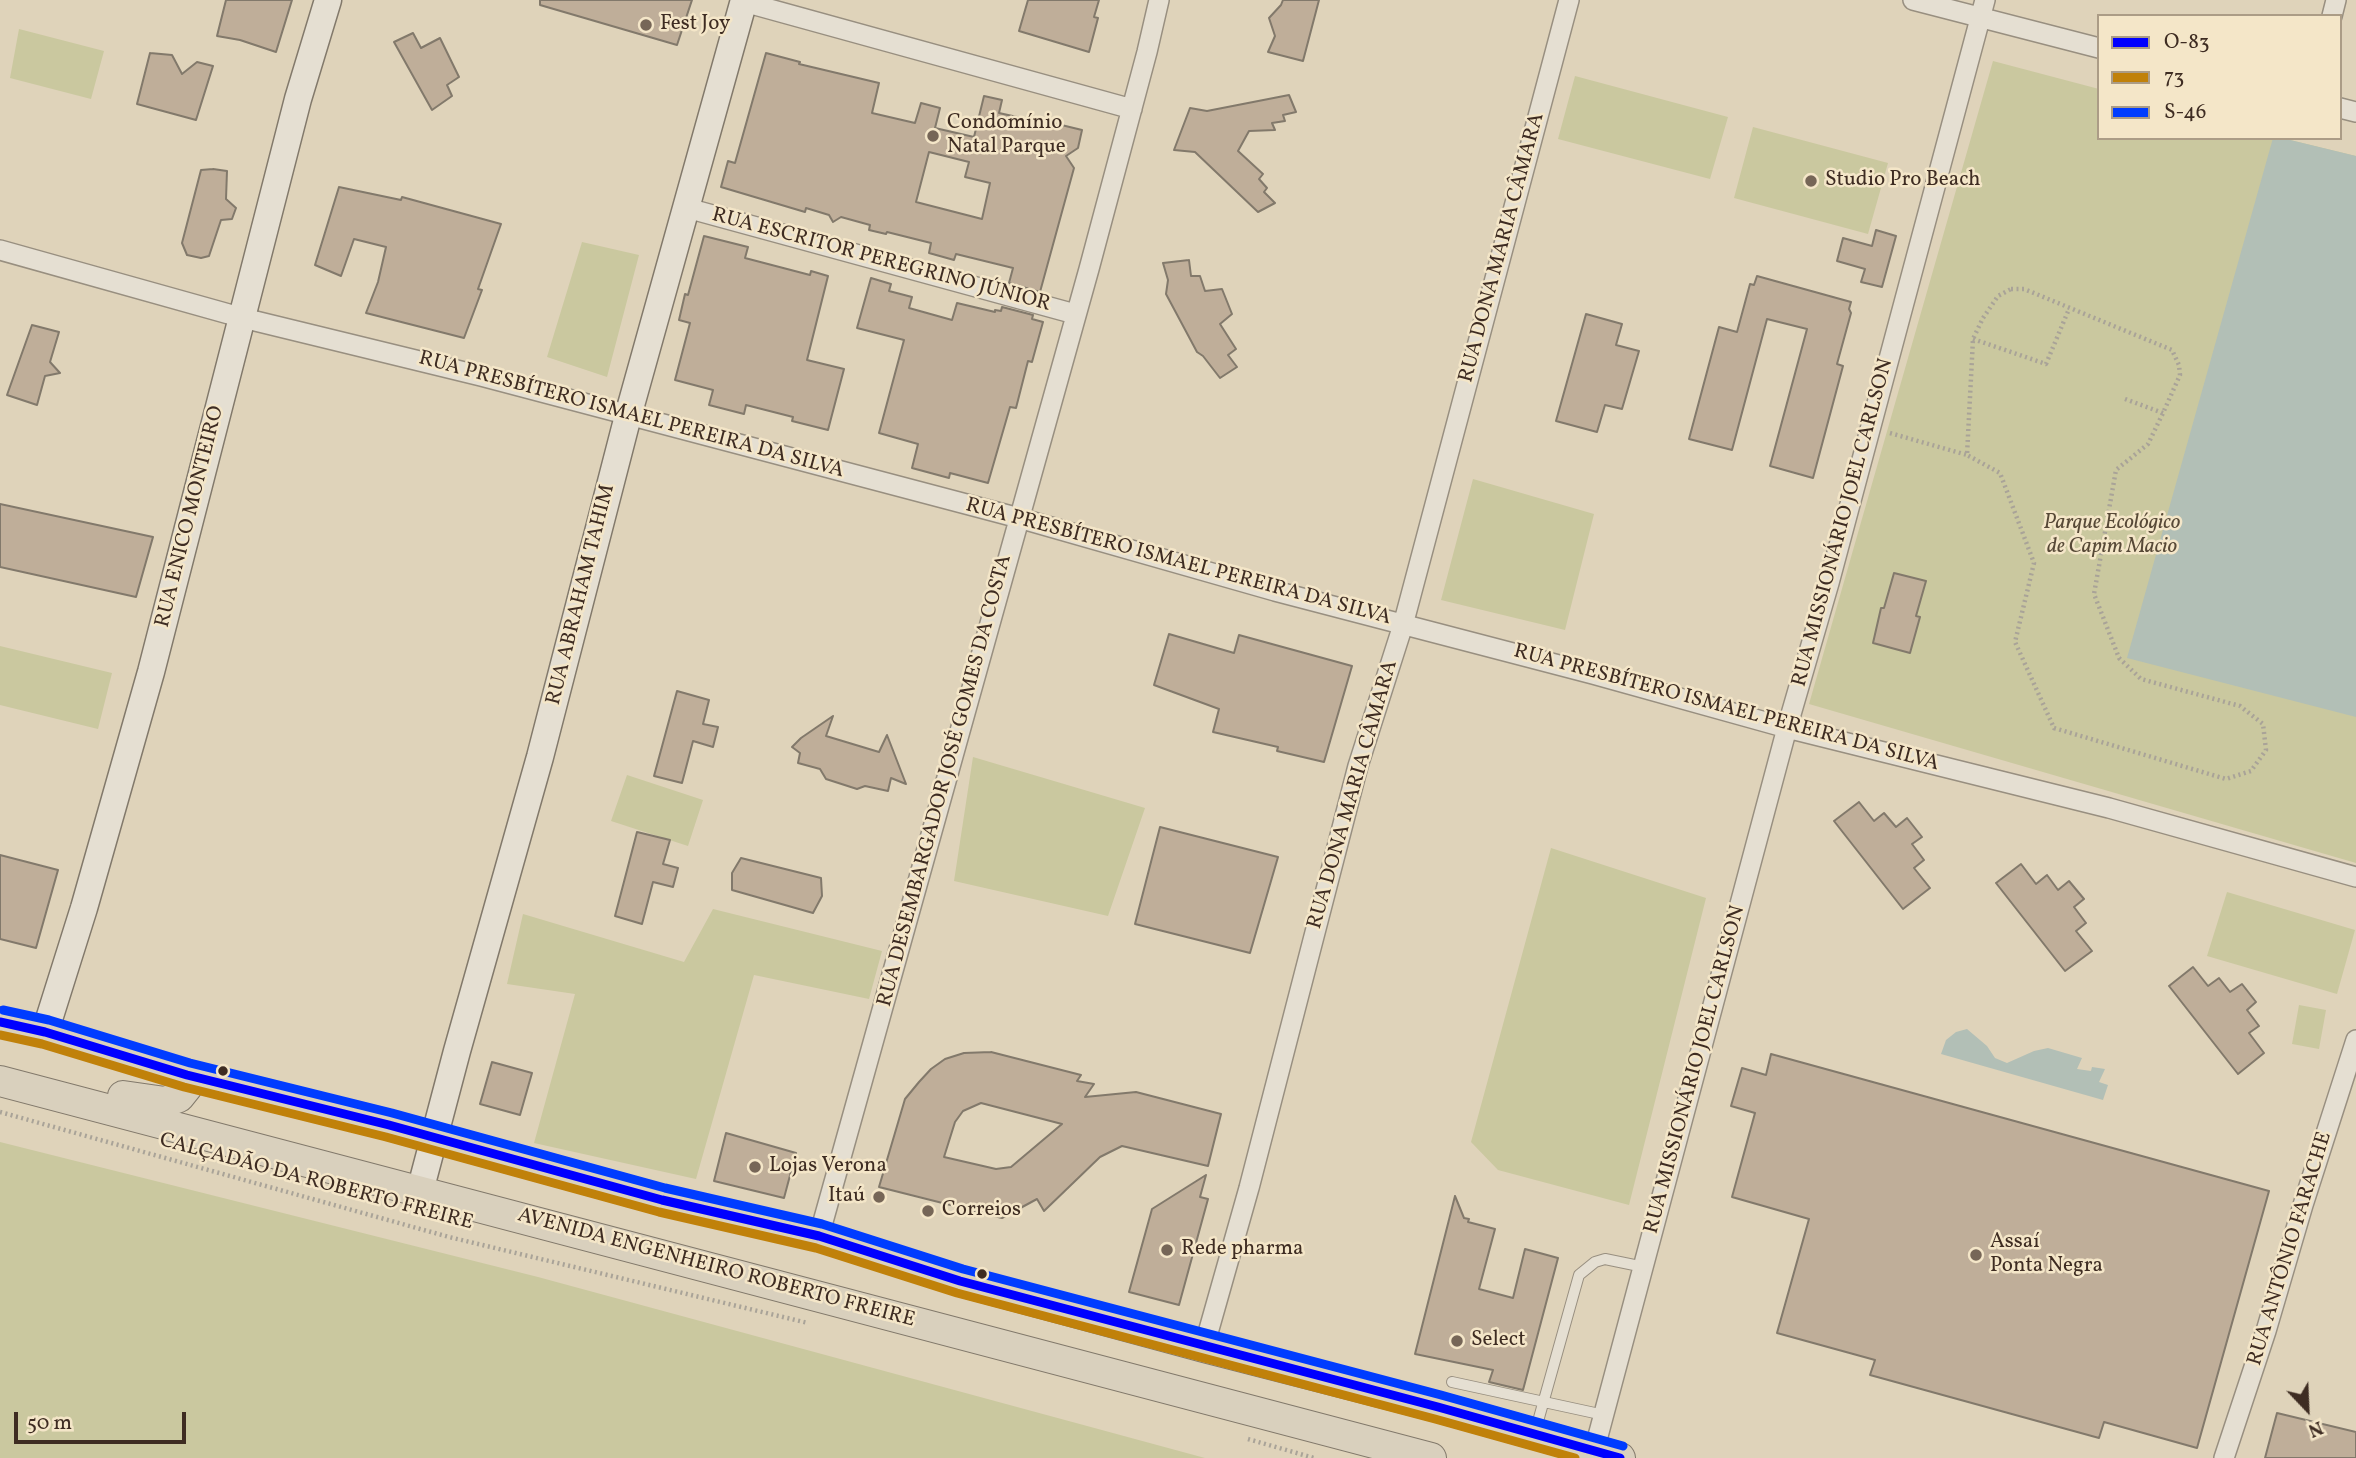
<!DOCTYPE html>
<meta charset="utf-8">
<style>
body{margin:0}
#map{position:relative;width:2356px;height:1458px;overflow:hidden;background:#dfd3ba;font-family:Vollkorn,serif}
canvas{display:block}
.legend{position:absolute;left:2097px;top:14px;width:245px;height:126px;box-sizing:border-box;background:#f4e6c8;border:2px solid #ab9c86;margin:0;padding:9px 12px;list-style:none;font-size:21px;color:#3e2c22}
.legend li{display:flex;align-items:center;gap:14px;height:35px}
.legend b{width:35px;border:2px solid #ab9c86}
.north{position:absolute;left:2272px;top:1374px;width:70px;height:70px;-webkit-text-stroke:5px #f4e6c8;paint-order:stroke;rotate:157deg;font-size:19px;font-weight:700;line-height:28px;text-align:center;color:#3e2c22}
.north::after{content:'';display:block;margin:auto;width:24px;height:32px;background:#3e2c22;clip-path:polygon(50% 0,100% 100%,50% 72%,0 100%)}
.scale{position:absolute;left:14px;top:1412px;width:172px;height:32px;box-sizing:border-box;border:4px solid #3e2c22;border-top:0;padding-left:9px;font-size:21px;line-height:24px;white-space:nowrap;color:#3e2c22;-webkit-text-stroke:5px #f4e6c8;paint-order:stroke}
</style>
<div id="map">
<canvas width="2356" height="1458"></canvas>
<ul class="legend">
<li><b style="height:9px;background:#00f"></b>O-83</li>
<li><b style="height:9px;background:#c0810a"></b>73</li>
<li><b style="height:9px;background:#003cff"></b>S-46</li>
</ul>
<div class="north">N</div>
<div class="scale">50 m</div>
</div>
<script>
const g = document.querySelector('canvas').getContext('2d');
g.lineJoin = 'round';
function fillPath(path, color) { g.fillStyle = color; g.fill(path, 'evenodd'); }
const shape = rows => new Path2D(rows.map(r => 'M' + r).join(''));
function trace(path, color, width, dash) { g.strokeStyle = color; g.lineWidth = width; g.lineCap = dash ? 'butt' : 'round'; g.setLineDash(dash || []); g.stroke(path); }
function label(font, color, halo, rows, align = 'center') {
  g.font = font + ' Vollkorn,serif'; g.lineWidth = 5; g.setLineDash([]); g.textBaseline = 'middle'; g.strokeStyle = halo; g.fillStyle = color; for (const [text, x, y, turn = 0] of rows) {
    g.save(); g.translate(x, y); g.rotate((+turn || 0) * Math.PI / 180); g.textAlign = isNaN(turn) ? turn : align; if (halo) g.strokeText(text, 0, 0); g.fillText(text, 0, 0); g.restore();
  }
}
const green = shape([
 [19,29,104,51,91,99,10,78],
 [1993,61,2099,89,2099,138,2282,138,2356,156,2356,863,1809,704],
 [1575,76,1728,117,1710,179,1558,139],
 [1753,127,1888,163,1868,234,1734,198],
 [582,242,639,255,607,377,547,357],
 [1473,479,1594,514,1565,630,1441,600],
 [0,646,112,673,98,729,0,705],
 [973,757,1145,808,1108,916,954,881],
 [627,775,703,800,688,846,611,821],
 [1551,848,1706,898,1629,1205,1498,1170,1471,1142],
 [2227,892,2355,930,2337,994,2207,956],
 [713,909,882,951,869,999,754,975,696,1179,534,1143,575,994,507,984,523,914,684,962],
 [2299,1005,2326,1010,2319,1049,2292,1044],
 [0,1142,538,1277,1205,1458,0,1458]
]);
const water = shape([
 [2273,138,2282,138,2356,156,2356,717,2127,658],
 [1967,1029,1987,1046,1995,1058,2007,1063,2034,1051,2048,1048,2082,1058,2077,1069,2091,1071,2092,1067,2105,1069,2099,1082,2108,1085,2103,1100,1941,1054,1946,1040,1956,1032]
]);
const building = shape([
 [226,0,292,0,276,52,240,40,217,36,226,0],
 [540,0,692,0,677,45,540,5,540,0],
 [1028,0,1099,0,1094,17,1098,18,1089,52,1019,31,1028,0],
 [1283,0,1319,0,1303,61,1268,52,1275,36,1269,18,1281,5,1283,0],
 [413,33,421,48,440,38,459,77,447,85,452,96,432,110,394,42,413,33],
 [150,53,172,55,182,74,197,62,213,66,196,120,137,104,150,53],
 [766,53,800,62,799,64,879,83,872,113,915,123,921,103,940,108,935,128,974,137,984,96,1002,100,999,113,1049,124,1049,122,1082,130,1078,148,1066,156,1074,168,1040,292,1009,283,1013,268,956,254,954,260,929,253,931,243,887,232,886,234,869,230,870,225,841,217,833,222,829,215,806,208,805,212,721,187,728,161,735,163,766,53],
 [929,152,969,162,965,177,990,183,982,219,916,202,929,152],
 [1289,95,1296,112,1283,115,1285,121,1272,123,1275,130,1249,131,1238,151,1263,174,1259,179,1267,188,1264,192,1275,203,1258,212,1195,152,1174,150,1190,108,1207,111,1289,95],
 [213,169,227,171,226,199,236,208,232,219,221,220,209,256,201,258,187,255,182,243,201,170,213,169],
 [339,187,401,200,402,197,501,224,478,289,482,290,464,338,366,313,378,282,386,247,354,239,341,276,315,265,339,187],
 [1876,230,1896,236,1882,287,1861,282,1865,269,1837,261,1843,238,1872,246,1876,230],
 [704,236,748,247,745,258,810,275,811,271,828,276,807,360,844,369,828,430,792,421,793,417,746,405,744,414,709,405,713,390,675,380,690,323,679,320,685,294,688,295,704,236],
 [1189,260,1191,276,1200,276,1205,291,1222,289,1232,314,1220,324,1236,349,1228,355,1237,367,1220,378,1203,356,1197,352,1166,294,1168,280,1163,263,1189,260],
 [1757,276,1851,302,1849,309,1851,313,1837,364,1843,366,1813,478,1770,466,1807,329,1767,319,1732,450,1689,439,1719,327,1737,332,1750,284,1754,285,1757,276],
 [871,278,891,284,889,291,912,297,909,308,952,320,957,303,995,312,995,310,1001,311,1002,307,1033,315,1032,319,1043,322,1032,362,1028,361,1016,408,1010,407,988,483,950,473,949,478,912,468,918,444,879,433,904,340,857,328,871,278],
 [1586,314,1622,324,1616,345,1639,351,1622,409,1605,405,1597,432,1556,421,1586,314],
 [32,325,59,332,50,362,60,373,45,376,37,405,7,395,32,325],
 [0,504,153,537,136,597,0,567,0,504],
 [1894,573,1926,581,1916,616,1920,617,1910,653,1873,643,1881,608,1884,608,1894,573],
 [1169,634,1234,653,1239,635,1352,666,1324,762,1277,751,1278,747,1213,732,1219,709,1154,685,1169,634],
 [677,691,709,700,703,724,718,727,713,747,693,741,682,783,654,776,677,691],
 [833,716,826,736,879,752,887,735,906,784,891,778,888,791,865,786,857,789,826,779,820,769,798,763,800,753,792,747,801,738,833,716],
 [1859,802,1874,821,1884,813,1896,827,1907,818,1922,837,1912,844,1924,860,1914,868,1930,888,1903,909,1834,821,1859,802],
 [1160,827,1278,857,1250,953,1135,924,1160,827],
 [637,832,670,840,663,864,678,868,673,887,653,882,642,924,615,916,637,832],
 [0,855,58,870,36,948,0,939,0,855],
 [741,858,821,878,822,896,813,913,732,890,732,873,741,858],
 [2021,864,2036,884,2047,875,2058,890,2069,881,2084,899,2074,907,2086,923,2076,931,2092,951,2065,971,1996,883,2021,864],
 [2193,967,2208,986,2219,978,2230,992,2242,984,2256,1002,2247,1010,2259,1026,2249,1033,2264,1053,2238,1074,2169,986,2193,967],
 [991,1052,1081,1075,1077,1081,1094,1084,1085,1097,1136,1092,1221,1114,1208,1166,1122,1146,1100,1157,1044,1211,1037,1199,1002,1218,879,1187,905,1099,919,1082,931,1069,945,1059,964,1053,991,1052],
 [981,1103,1062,1124,1011,1167,996,1169,944,1157,955,1122,963,1111,981,1103],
 [1771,1054,2269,1191,2197,1448,2104,1422,2099,1438,1870,1375,1875,1360,1777,1333,1809,1219,1732,1197,1755,1113,1731,1106,1742,1068,1766,1075,1771,1054],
 [492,1062,532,1073,520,1115,480,1104,492,1062],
 [726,1133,796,1153,784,1198,714,1181,726,1133],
 [1206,1175,1200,1197,1208,1199,1179,1305,1129,1292,1152,1209,1206,1175],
 [1455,1196,1464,1218,1469,1219,1468,1222,1495,1229,1479,1289,1513,1298,1525,1249,1558,1258,1523,1390,1489,1382,1493,1370,1415,1354,1455,1196],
 [2277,1413,2356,1432,2356,1458,2265,1458,2277,1413]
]);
const path = shape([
 [2011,289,2024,289,2172,350,2179,365,2180,375,2163,413,2148,444,2116,470,2094,594,2119,658,2141,679,2240,706,2263,724,2266,750,2251,771,2226,779,2054,728,2015,642,2034,563,2000,473,1967,455,1973,339,1983,318,1998,296,2011,289],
 [1973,339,2046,364,2069,309],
 [2125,399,2163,413],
 [1890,433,1967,455],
 [0,1112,449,1237,808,1323],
 [1248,1439,1314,1458]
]);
const lane = shape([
 [1452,1382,1604,1415],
 [1535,1432,1579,1275,1595,1262,1605,1259,1644,1267]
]);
const street = shape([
 [1913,0,2099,48],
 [744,2,1132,109],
 [2332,16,2336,0],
 [2340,108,2356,112],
 [687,208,1075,314],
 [0,250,243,318,481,376,1019,518,1275,591,1593,674,1787,728,2109,808,2356,877],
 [819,1236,1089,269,1147,52,1159,0],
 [1204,1347,1249,1188,1358,766,1403,625,1569,0],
 [1594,1451,1787,728,1829,583,1985,0],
 [2224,1458,2266,1331,2303,1205,2356,1040]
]);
const secondary = shape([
 [45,1032,84,908,151,672,298,99,328,0],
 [420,1191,457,1051,540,757,628,416,744,0]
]);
const primary = shape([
 [0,1022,45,1032,187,1075,389,1125,662,1200,819,1236,960,1281,1204,1347,1438,1407,1620,1458],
 [0,1081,1431,1458],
 [123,1096,165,1102,179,1097,187,1087,187,1075]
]);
const bus1 = shape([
 [0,1022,45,1032,187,1075,389,1125,662,1200,819,1236,960,1281,1438,1407,1620,1458]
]);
const bus2 = shape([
 [0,1035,42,1044,184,1087,386,1137,659,1212,816,1248,957,1293,1435,1419,1575,1458]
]);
const bus3 = shape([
 [3,1010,49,1020,190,1063,392,1113,665,1188,822,1224,963,1269,1441,1395,1623,1446]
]);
const markers = [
 [646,25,7,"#766657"],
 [933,136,7,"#766657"],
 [1811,181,7,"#766657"],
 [223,1071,6,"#3e2c22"],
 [755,1167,7,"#766657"],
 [879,1197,7,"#766657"],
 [928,1211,7,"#766657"],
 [1167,1250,7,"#766657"],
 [1976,1255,7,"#766657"],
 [982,1274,6,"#3e2c22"],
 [1457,1341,7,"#766657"]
];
const poiNames = [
 ["Fest Joy",660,25],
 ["Condomínio",947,124],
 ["Natal Parque",947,148],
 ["Studio Pro Beach",1825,181],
 ["Lojas Verona",769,1167],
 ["Itaú",865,1197,"right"],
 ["Correios",942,1211],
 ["Assaí",1990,1243],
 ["Ponta Negra",1990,1267],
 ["Rede pharma",1181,1250],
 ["Select",1471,1341]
];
const streetNames = [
 ["RUA DONA MARIA CÂMARA",1503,248,-75],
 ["RUA ESCRITOR PEREGRINO JÚNIOR",881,261,15],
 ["RUA PRESBÍTERO ISMAEL PEREIRA DA SILVA",631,416,15],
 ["RUA ENICO MONTEIRO",191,517,-76],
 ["RUA MISSIONÁRIO JOEL CARLSON",1844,523,-75],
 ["RUA PRESBÍTERO ISMAEL PEREIRA DA SILVA",1178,563,15],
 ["RUA ABRAHAM TAHIM",582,595,-76],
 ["RUA PRESBÍTERO ISMAEL PEREIRA DA SILVA",1726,709,15],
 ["RUA DESEMBARGADOR JOSÉ GOMES DA COSTA",946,781,-75],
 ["RUA DONA MARIA CÂMARA",1354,795,-74],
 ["RUA MISSIONÁRIO JOEL CARLSON",1696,1070,-75],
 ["CALÇADÃO DA ROBERTO FREIRE",316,1183,15],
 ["RUA ANTÔNIO FARACHE",2291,1249,-73],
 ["AVENIDA ENGENHEIRO ROBERTO FREIRE",716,1269,15]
];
const parkNames = [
 ["Parque Ecológico",2112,524],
 ["de Capim Macio",2112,548]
];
fillPath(green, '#cac89f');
fillPath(water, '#b2bfb6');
fillPath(building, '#bfae99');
trace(building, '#82796b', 2);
trace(lane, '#988f80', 12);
trace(street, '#988f80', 22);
trace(secondary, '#82796b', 29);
trace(primary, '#82796b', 32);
trace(path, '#a9a398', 4.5, [2, 3.5]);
trace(lane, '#e5dfd2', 10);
trace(street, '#e5dfd2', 19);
trace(secondary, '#e5dfd2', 26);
trace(primary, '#d9d0bd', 30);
trace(bus1, '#00f', 9);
trace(bus2, '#c0810a', 9);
trace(bus3, '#003cff', 9);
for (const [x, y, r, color] of markers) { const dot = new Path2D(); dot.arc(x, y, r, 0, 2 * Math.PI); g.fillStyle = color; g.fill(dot); trace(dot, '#f4e6c8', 2.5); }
label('21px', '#3e2c22', '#f4e6c8', poiNames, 'left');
label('21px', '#3e2c22', '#f4e6c8', streetNames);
label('italic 21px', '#574937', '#f4e6c8', parkNames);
</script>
